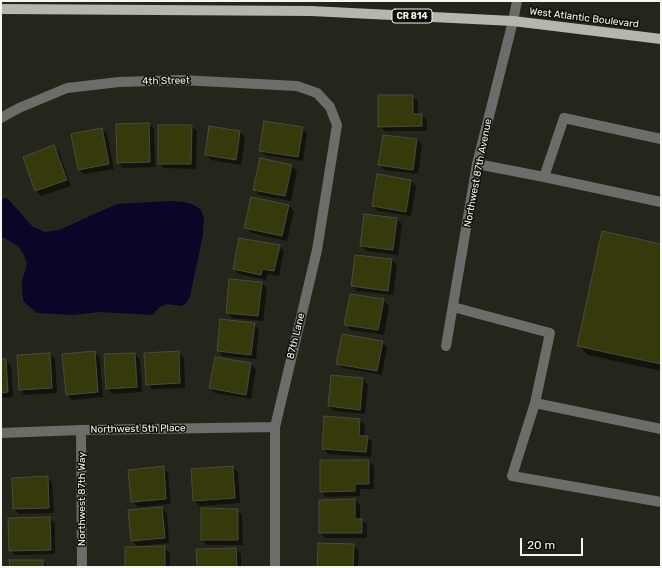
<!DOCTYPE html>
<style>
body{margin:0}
#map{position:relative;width:662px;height:568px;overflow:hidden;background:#24251b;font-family:Rubik,sans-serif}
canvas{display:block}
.frame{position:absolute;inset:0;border:2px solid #f5f6ef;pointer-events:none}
.scale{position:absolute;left:520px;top:538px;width:63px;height:18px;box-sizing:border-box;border:2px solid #f5f6ef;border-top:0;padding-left:5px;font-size:12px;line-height:14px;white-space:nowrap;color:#f5f6ef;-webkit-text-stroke:3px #0d0d09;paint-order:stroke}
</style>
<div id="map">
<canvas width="662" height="568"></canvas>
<div class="frame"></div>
<div class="scale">20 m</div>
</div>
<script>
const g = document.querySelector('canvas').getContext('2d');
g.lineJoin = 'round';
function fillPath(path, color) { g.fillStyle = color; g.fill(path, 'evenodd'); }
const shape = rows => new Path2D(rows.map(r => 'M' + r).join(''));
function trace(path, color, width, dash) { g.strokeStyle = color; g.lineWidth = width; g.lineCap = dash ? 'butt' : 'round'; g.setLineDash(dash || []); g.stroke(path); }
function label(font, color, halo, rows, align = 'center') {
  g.font = font + ' Rubik,sans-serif'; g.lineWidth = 3; g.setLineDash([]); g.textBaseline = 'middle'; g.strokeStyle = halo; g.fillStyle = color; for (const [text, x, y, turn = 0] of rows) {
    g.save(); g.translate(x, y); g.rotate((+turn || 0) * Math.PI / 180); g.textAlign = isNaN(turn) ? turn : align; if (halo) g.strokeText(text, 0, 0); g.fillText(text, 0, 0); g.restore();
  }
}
const water = shape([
 [7,198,33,227,45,232,59,230,117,204,170,201,184,202,194,205,201,210,204,218,203,235,190,296,187,302,182,306,167,304,160,307,152,315,99,312,73,315,37,313,23,301,22,281,27,264,24,255,18,246,1,236,1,199]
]);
const shadow = shape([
 [412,96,418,101,418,115,422,115,427,121,427,131,385,131,379,126],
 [149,124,154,129,155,167,123,168,118,162],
 [191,126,197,131,196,169,164,168,159,163],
 [302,128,307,133,303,161,265,155,260,150],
 [102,129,107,134,114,169,84,174,79,169],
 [240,132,245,137,241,165,211,160,206,155],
 [417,140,422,145,418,174,385,170,379,165],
 [54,147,59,152,71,186,41,196,36,191,24,158],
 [292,166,297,171,291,201,259,195,254,189],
 [411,181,416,187,411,216,378,211,373,205],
 [289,206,294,211,287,241,251,233,245,227],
 [365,215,397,219,402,224,398,255,367,251,361,246],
 [661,245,661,371,588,355,578,345],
 [279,246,284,251,279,276,268,274,266,280,239,274,234,269],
 [392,260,397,265,393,295,357,291,352,286],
 [261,283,267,288,263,321,232,318,227,312],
 [383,300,389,306,384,335,351,330,346,324],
 [254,324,259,329,256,359,223,356,218,350],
 [382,342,387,347,382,375,343,368,337,363],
 [94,352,100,358,103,397,72,400,67,394],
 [179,352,184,358,185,388,152,389,147,384],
 [50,354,55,359,57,393,25,395,20,390],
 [135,354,140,359,142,392,112,394,107,388],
 [1,360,6,360,11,365,13,397,1,398],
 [251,364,256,370,251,399,215,393,210,388],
 [332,376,363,379,368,385,365,414,334,411,329,406],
 [360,420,365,425,364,437,367,437,372,442,371,457,328,454,323,448],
 [369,461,374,466,374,489,360,489,360,496,326,497,321,491],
 [232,467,238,472,240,503,200,506,194,501],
 [163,468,168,473,171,504,138,507,132,501],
 [47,477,52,483,54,513,19,514,14,509,13,479],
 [320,500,354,500,360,505,360,520,362,520,367,525,367,538,325,538,320,533],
 [162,508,167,514,169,543,137,546,132,540],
 [237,510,242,515,243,545,207,545,202,540],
 [50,518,55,524,55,554,15,555,10,550],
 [353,545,359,550,358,567,318,567],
 [164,547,170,553,170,567,126,567],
 [235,549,241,554,241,567,198,567],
 [42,561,48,567,11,567]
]);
const building = shape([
 [378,95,413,95,413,114,422,114,422,126,378,127,378,95],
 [264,121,303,127,298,157,259,151,264,121],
 [149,123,150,162,117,163,116,124,149,123],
 [158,125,192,125,191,164,158,164,158,125],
 [209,126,240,131,236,160,205,155,209,126],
 [102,128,109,164,78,170,71,134,102,128],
 [383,135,417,139,413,170,378,165,383,135],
 [54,145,67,180,35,191,23,157,54,145],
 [260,158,292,165,285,196,253,190,260,158],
 [377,174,411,180,406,212,372,206,377,174],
 [251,197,289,205,282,236,244,228,251,197],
 [364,214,397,218,393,250,360,246,364,214],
 [602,231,661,244,661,364,577,346,602,231],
 [239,238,280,245,274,271,262,269,261,275,233,269,239,238],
 [355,255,392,259,388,291,351,286,355,255],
 [229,279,262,282,258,316,226,313,229,279],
 [350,294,384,299,378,330,344,325,350,294],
 [220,319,255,323,251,355,217,351,220,319],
 [342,334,383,341,377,371,336,364,342,334],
 [95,351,98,392,66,395,62,354,95,351],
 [179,351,180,383,146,385,144,353,179,351],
 [50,353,52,388,19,390,17,355,50,353],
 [135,353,137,387,106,389,104,354,135,353],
 [215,357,251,363,246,395,209,388,215,357],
 [1,359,6,359,8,392,1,393,1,359],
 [331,375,363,378,360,410,328,406,331,375],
 [324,416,360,419,359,436,368,436,366,452,322,449,324,416],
 [320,460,369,460,369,484,355,484,355,491,320,492,320,460],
 [164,466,166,499,131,502,128,470,164,466],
 [233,466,235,498,193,501,191,469,233,466],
 [48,476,49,508,13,509,12,478,48,476],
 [355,499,355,519,362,519,362,533,319,533,319,500,355,499],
 [162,507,165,538,131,541,128,510,162,507],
 [201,508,238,509,238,540,201,540,201,508],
 [50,517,51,550,9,551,8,518,50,517],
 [318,543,354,544,353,567,317,567,318,543],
 [165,546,165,567,125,567,125,547,165,546],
 [236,548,237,567,197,567,196,549,236,548],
 [9,560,43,560,43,567,10,567,9,560]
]);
const service = shape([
 [477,164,544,177,661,202],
 [544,177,564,118,661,139],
 [453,307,550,333,535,403,512,476,661,502],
 [535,403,661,429]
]);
const minor = shape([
 [1,118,19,108,67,88,119,82,181,80,297,86,317,93,330,107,337,125,317,250,275,427,275,567],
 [446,346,477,164,513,21,517,1],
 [81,430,82,567],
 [1,433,81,430,275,427]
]);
const primary = shape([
 [1,9,311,11,513,21,661,39]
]);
const shields = [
 [412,16,40]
];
const shieldNames = [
 ["CR 814",412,16]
];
const streetNames = [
 ["West Atlantic Boulevard",584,18,7],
 ["4th Street",166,81,-1],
 ["Northwest 87th Avenue",478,173,-79],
 ["87th Lane",296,336,-76],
 ["Northwest 5th Place",138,429,-1],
 ["Northwest 87th Way",82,499,-90]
];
fillPath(water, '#0b0527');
fillPath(shadow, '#0007');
fillPath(building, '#363909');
trace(building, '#4a4b41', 1);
trace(service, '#6c6d68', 10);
trace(minor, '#6c6d68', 10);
trace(primary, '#b5b6ac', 10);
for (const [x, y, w] of shields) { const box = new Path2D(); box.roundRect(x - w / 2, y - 7, w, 14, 3); g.fillStyle = '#0d0d09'; g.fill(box); trace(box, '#f5f6ef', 1); }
label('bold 9px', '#f5f6ef', null, shieldNames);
label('10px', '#f5f6ef', '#0d0d09', streetNames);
</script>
